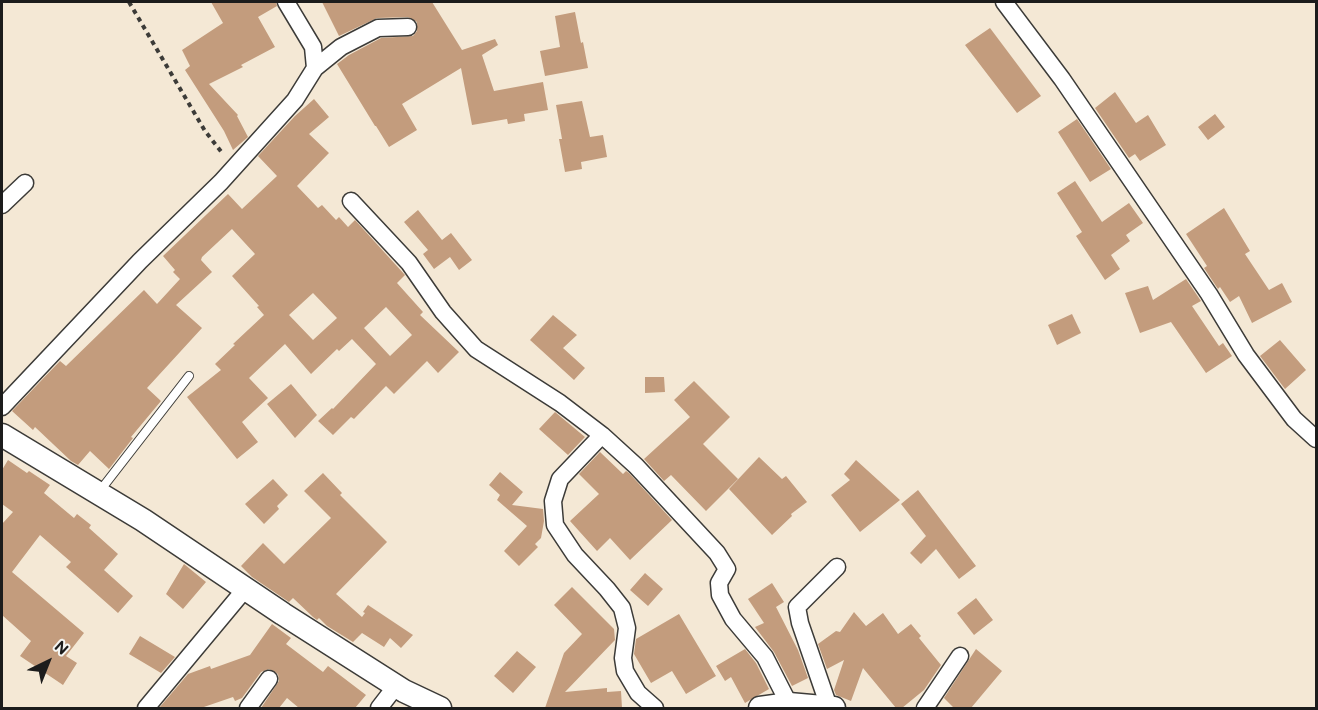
<!DOCTYPE html>
<style>
body{margin:0}
#map{position:relative;width:1318px;height:710px;overflow:hidden;background:#f4e8d5;font-family:"Balsamiq Sans",sans-serif}
canvas{display:block}
.frame{position:absolute;inset:0;border:3px solid #1c1c1c;pointer-events:none}
.north{position:absolute;left:18px;top:632px;width:60px;height:60px;-webkit-text-stroke:4px #f6f6f2;paint-order:stroke;rotate:43deg;font-size:16px;font-weight:700;line-height:24px;text-align:center;color:#1c1c1c}
.north::after{content:'';display:block;margin:auto;width:21px;height:27px;background:#1c1c1c;clip-path:polygon(50% 0,100% 100%,50% 72%,0 100%)}
</style>
<div id="map">
<canvas width="1318" height="710"></canvas>
<div class="frame"></div>
<div class="north">N</div>
</div>
<script>
const g = document.querySelector('canvas').getContext('2d');
g.lineJoin = 'round';
function fillPath(path, color) { g.fillStyle = color; g.fill(path, 'evenodd'); }
const shape = rows => new Path2D(rows.map(r => 'M' + r).join(''));
function trace(path, color, width, dash) { g.strokeStyle = color; g.lineWidth = width; g.lineCap = dash ? 'butt' : 'round'; g.setLineDash(dash || []); g.stroke(path); }
const building = shape([
 [211,2,276,2,277,6,258,17,275,47,241,65,243,67,209,84,238,115,237,116,248,137,233,150,224,131,185,70,190,66,182,50,223,23],
 [322,2,432,2,462,50,495,39,498,45,482,55,494,91,543,82,548,110,524,114,525,121,508,124,507,119,472,125,461,68,402,104,417,130,389,147,376,126,375,126,337,64,349,55,381,38,413,36,417,31,417,22,408,17,377,18,339,36],
 [575,12,581,43,583,42,588,68,545,76,540,51,560,47,555,16],
 [990,28,1041,96,1017,113,965,45],
 [1115,92,1136,123,1148,115,1166,145,1140,161,1135,154,1129,158,1095,108],
 [314,99,329,117,309,134,329,153,297,186,318,208,322,205,336,220,339,217,348,227,355,220,405,275,397,283,423,312,420,315,459,352,438,373,427,361,394,394,386,386,354,419,351,417,333,435,318,421,332,408,333,409,376,364,352,339,339,351,337,349,311,374,285,344,249,378,268,398,242,422,258,442,237,459,187,397,221,370,215,364,235,345,233,344,264,315,257,307,259,306,232,276,255,254,232,229,202,257,201,260,212,272,176,305,202,328,147,388,161,401,131,437,133,438,109,469,90,451,78,465,71,461,35,427,33,430,12,411,60,361,66,366,144,290,157,304,180,279,173,272,175,270,163,256,228,194,242,209,277,176,258,156,295,116],
 [313,293,337,318,313,340,289,315],
 [386,307,412,335,390,356,364,328],
 [582,101,590,137,603,135,607,157,581,162,582,169,565,172,559,139,562,139,556,105],
 [1215,114,1225,127,1208,140,1198,127],
 [1077,119,1111,169,1090,182,1058,132],
 [1075,181,1102,222,1129,203,1143,223,1126,235,1130,241,1111,255,1120,269,1105,280,1076,236,1082,232,1057,193],
 [1224,208,1250,251,1245,254,1269,290,1282,283,1292,302,1252,323,1239,296,1230,302,1220,287,1218,289,1204,268,1207,266,1186,234],
 [418,210,442,240,451,233,472,260,459,270,450,257,434,269,423,254,428,250,404,222],
 [1186,279,1201,301,1192,306,1219,346,1223,343,1232,356,1206,373,1171,322,1140,333,1125,293,1148,286,1153,300],
 [1072,314,1081,333,1057,345,1048,325],
 [553,315,577,335,563,348,585,368,574,380,530,340],
 [1280,340,1306,370,1285,389,1260,356],
 [645,377,664,377,665,392,645,393],
 [694,381,730,417,703,444,738,479,706,511,671,475,664,481,644,459,690,417,674,400],
 [291,384,317,415,295,438,267,404],
 [555,412,585,437,568,455,539,429],
 [600,452,623,474,626,471,629,473,672,520,630,560,610,538,597,551,570,521,599,494,579,474],
 [759,457,782,479,786,476,807,502,791,514,792,516,772,535,729,489],
 [8,460,27,473,29,471,50,485,44,493,74,518,77,514,91,525,89,528,118,554,104,570,133,596,118,613,66,567,71,562,40,535,12,572,84,633,66,656,77,663,63,685,20,656,31,641,2,615,2,524,13,512,2,504,2,470],
 [856,460,900,500,860,532,831,495,850,480,844,474],
 [500,472,523,492,512,505,543,509,544,521,541,538,535,544,538,547,519,566,504,551,527,526,497,500,500,495,489,485],
 [323,473,342,493,340,495,387,542,336,594,362,617,365,613,363,612,368,605,413,635,401,648,390,638,384,647,362,633,353,642,327,626,319,618,317,620,313,617,293,598,289,602,252,577,241,566,263,543,284,564,331,518,304,491],
 [273,479,288,495,277,506,279,509,264,524,245,504],
 [918,490,976,566,959,579,936,549,921,564,910,553,926,536,901,504],
 [184,564,206,582,183,609,166,594],
 [645,573,663,589,648,606,630,590],
 [772,583,784,602,776,607,798,650,808,678,792,686,774,652,755,627,764,623,748,599],
 [572,587,614,629,615,640,565,692,607,688,607,692,621,691,622,708,545,708,564,653,582,634,554,605],
 [976,598,993,620,974,635,957,613],
 [854,612,866,626,883,613,898,634,911,624,921,636,919,638,941,665,924,690,902,708,896,708,863,668,851,701,836,695,834,690,844,660,827,669,818,644,836,631,840,632],
 [679,614,716,676,686,694,672,671,651,683,634,654,636,639],
 [272,624,291,638,286,644,323,672,328,666,366,695,355,708,299,708,287,698,279,708,261,708,279,681,278,674,269,669,261,672,242,698,235,701,233,697,201,708,159,708,188,674,210,666,211,669,250,655],
 [140,636,175,657,161,673,129,654],
 [745,649,756,663,769,689,745,703,731,677,725,681,716,666],
 [976,649,1002,671,971,708,954,708,944,698],
 [517,651,536,667,513,693,494,676]
]);
const path = shape([
 [129,2,205,131,223,154]
]);
const lane = shape([
 [99,492,189,376]
]);
const street = shape([
 [1004,2,1062,79,1209,294,1246,355,1294,419,1316,439],
 [315,68,341,47,378,28,408,27],
 [351,201,409,263,443,312,476,349,560,403,602,435,636,466,717,553,727,569,719,583,720,595,733,619,765,657,789,704],
 [2,205,25,183],
 [2,407,140,261,221,182,295,100,315,68,313,47,286,2],
 [602,435,560,479,553,501,555,525,575,555,607,589,622,608,627,628,623,658,625,671,638,693,655,708],
 [829,707,800,623,797,607,837,567],
 [146,708,246,588],
 [248,708,269,679],
 [379,708,396,686],
 [925,708,960,656]
]);
const secondary = shape([
 [2,435,143,520,283,614,404,691,440,708],
 [760,708,789,704,834,708]
]);
fillPath(building, '#c39c7d');
trace(lane, '#3c3b38', 10);
trace(street, '#3c3b38', 19);
trace(secondary, '#3c3b38', 25);
trace(path, '#3c3b38', 4, [4.5, 4.5]);
trace(lane, '#fff', 8);
trace(street, '#fff', 16);
trace(secondary, '#fff', 22);
</script>
